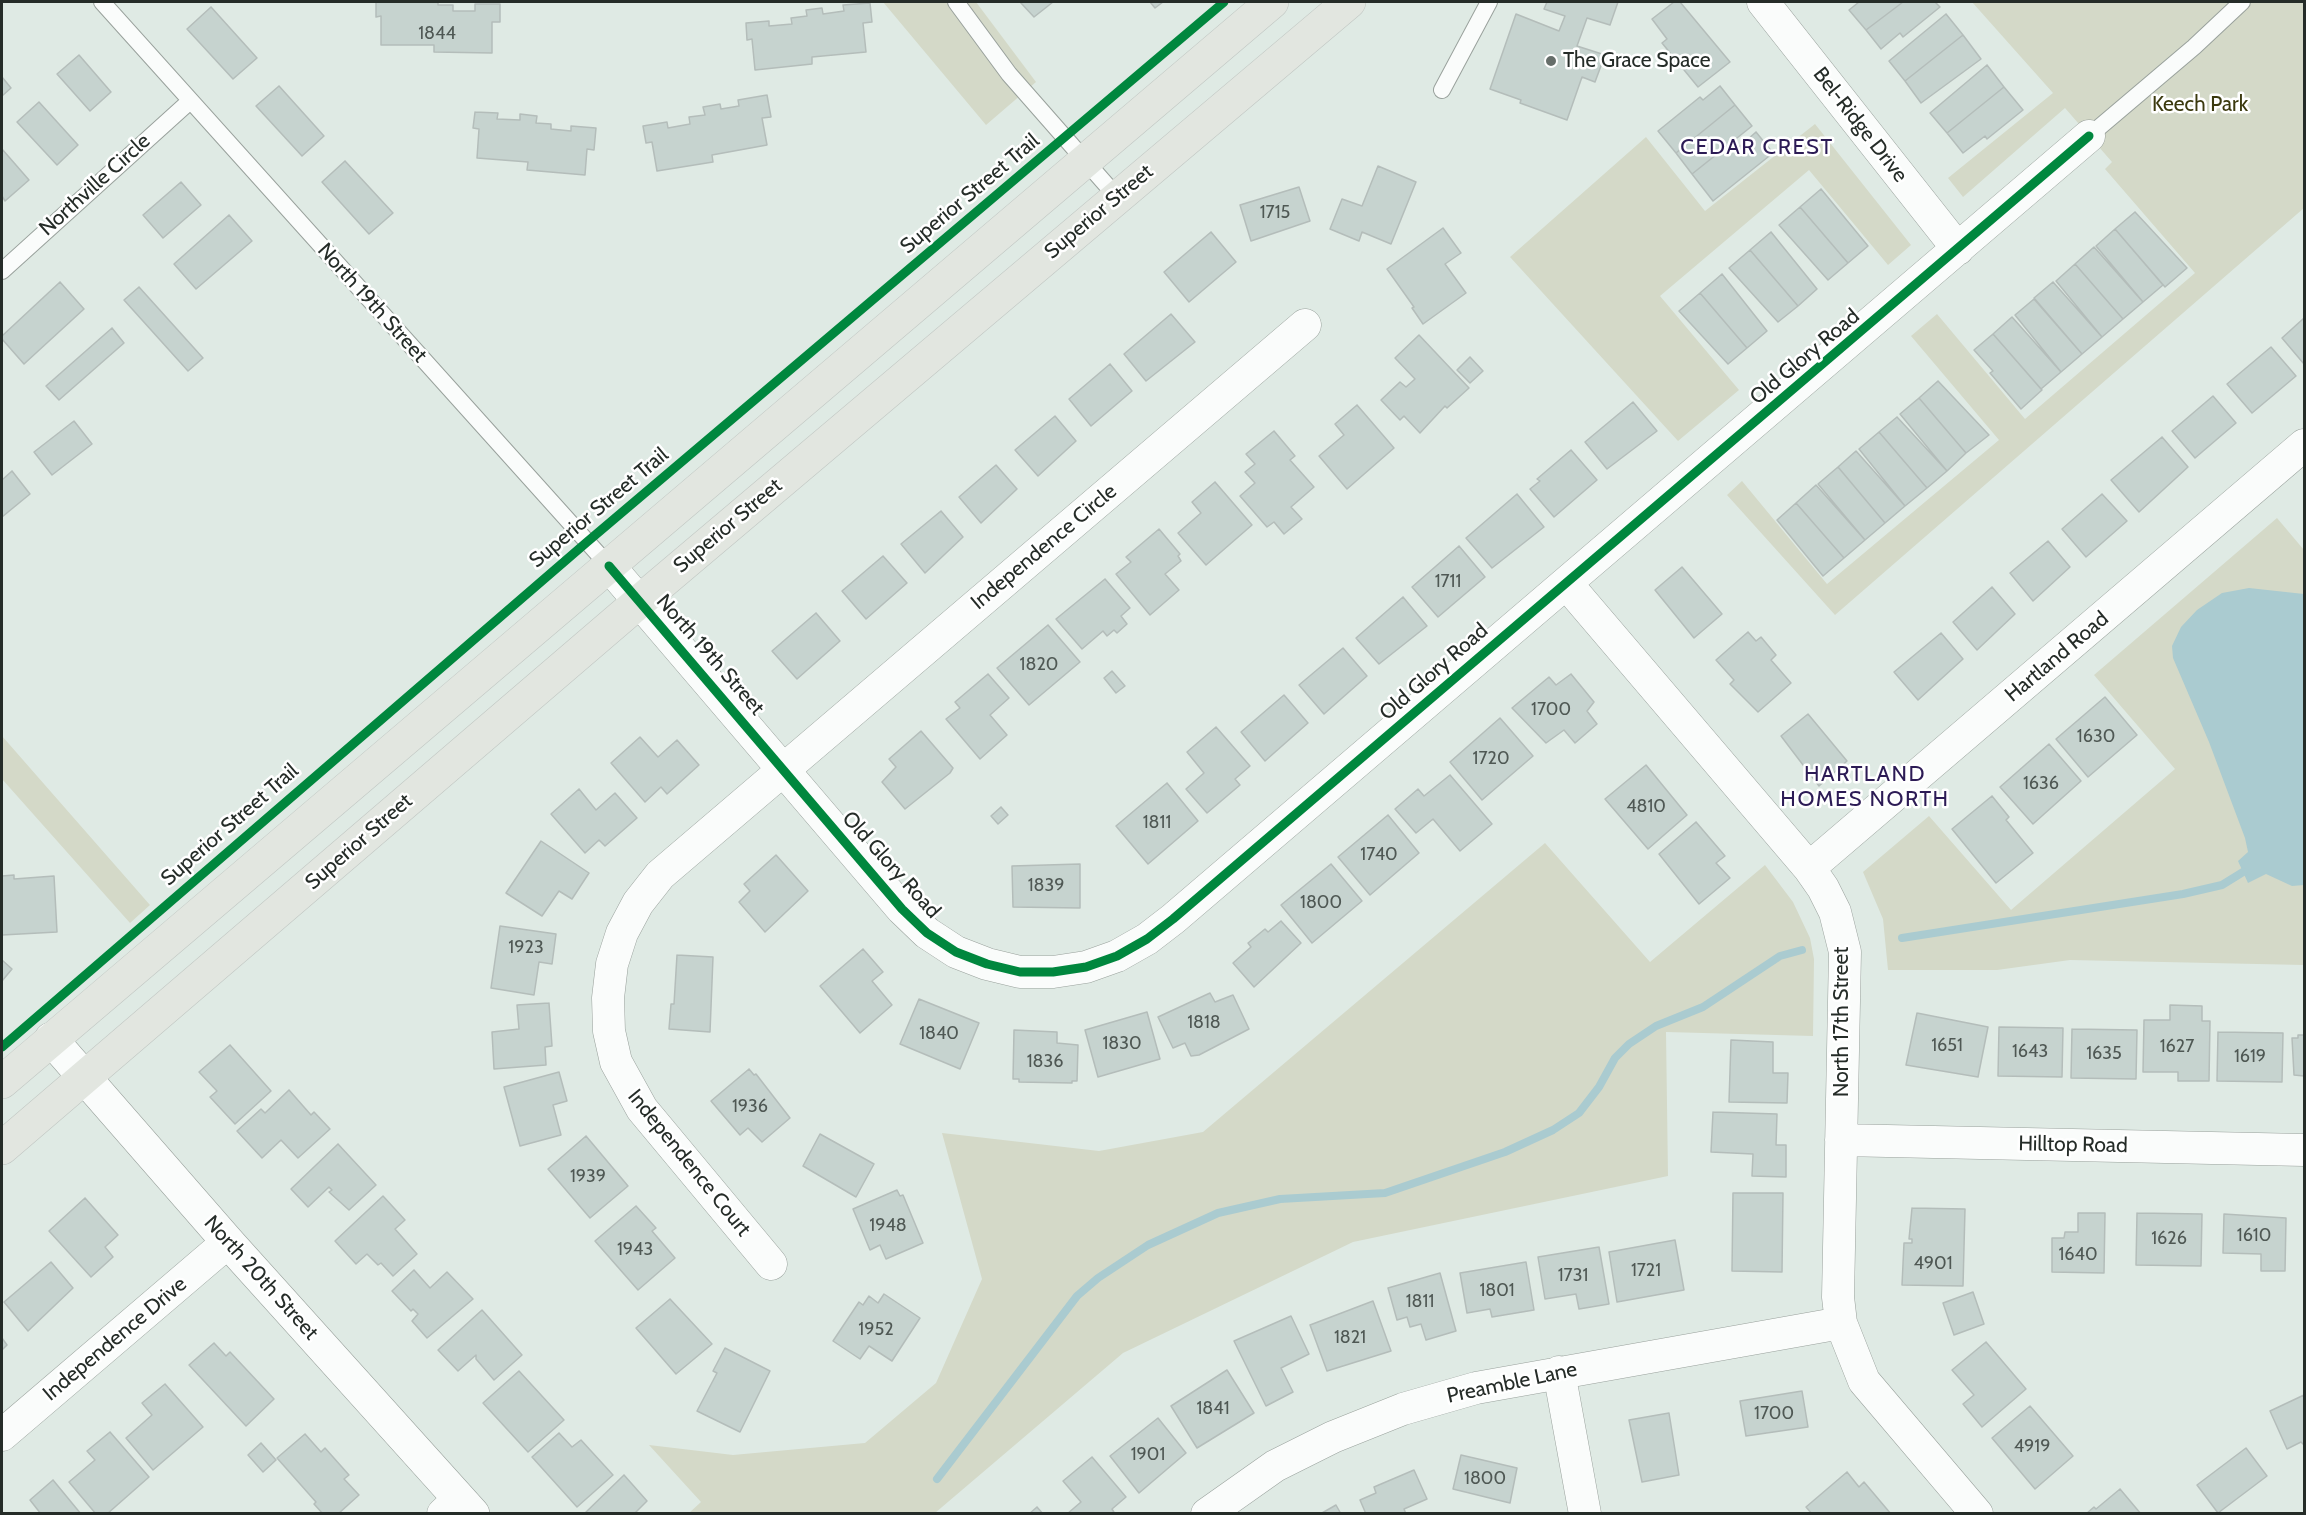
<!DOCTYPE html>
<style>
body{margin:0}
#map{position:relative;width:2306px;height:1515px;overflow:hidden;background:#dfeae4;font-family:Cabin,sans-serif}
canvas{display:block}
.frame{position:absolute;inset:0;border:3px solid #252c28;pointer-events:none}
</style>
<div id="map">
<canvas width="2306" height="1515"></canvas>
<div class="frame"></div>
</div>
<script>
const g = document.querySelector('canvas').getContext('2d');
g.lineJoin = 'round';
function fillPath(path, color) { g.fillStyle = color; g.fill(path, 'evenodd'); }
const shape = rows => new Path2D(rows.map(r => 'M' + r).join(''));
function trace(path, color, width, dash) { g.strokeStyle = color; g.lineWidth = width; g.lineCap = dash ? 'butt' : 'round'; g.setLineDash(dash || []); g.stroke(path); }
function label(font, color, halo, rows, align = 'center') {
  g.font = font + ' Cabin,sans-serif'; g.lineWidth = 5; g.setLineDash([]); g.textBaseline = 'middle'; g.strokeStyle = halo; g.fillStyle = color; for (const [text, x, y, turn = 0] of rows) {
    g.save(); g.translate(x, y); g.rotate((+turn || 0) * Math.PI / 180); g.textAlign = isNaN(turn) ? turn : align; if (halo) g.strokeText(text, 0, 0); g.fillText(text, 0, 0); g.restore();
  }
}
const green = shape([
 [883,2,976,2,1036,82,986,125],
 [1972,2,2304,2,2304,208,1835,615,1727,495,1742,481,1827,584,1999,440,1911,336,1937,314,2025,419,2195,273,2105,169,2112,162,2065,108,1963,197,1948,178,2053,93],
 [1815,124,1911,245,1888,265,1809,170,1660,296,1739,390,1678,441,1510,257,1646,137,1705,211],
 [2277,518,2304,550,2304,965,2070,960,1997,970,1888,970,1883,919,1863,872,1929,816,2011,910,2175,769,2094,675],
 [2,736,150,905,130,923,2,779],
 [1545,843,1650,962,1765,865,1793,902,1810,938,1814,959,1813,1036,1666,1032,1668,1176,1353,1242,1123,1353,935,1513,689,1513,701,1502,649,1445,733,1455,865,1443,936,1383,982,1279,942,1133,1099,1151,1203,1132]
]);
const water = shape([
 [2249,588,2304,594,2304,885,2292,886,2266,874,2248,883,2238,861,2248,852,2245,838,2209,742,2173,658,2172,646,2181,627,2197,610,2222,593]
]);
const stream = shape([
 [1902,938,2183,894,2222,885,2243,872],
 [937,1479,1077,1296,1098,1278,1148,1245,1218,1213,1280,1199,1385,1193,1505,1152,1553,1130,1579,1113,1599,1087,1615,1058,1629,1044,1656,1026,1703,1007,1780,956,1802,950]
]);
const building = shape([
 [376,2,438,2,438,5,453,5,453,11,475,11,475,4,500,4,500,22,492,22,492,53,434,52,434,45,381,45,381,16,376,17,376,2],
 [1020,2,1053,2,1034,17,1020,2],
 [1150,2,1163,2,1155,8,1150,2],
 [1547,2,1618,2,1610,25,1587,18,1577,46,1605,55,1595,82,1582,77,1567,120,1520,103,1521,100,1490,89,1516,14,1559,31,1565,16,1544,9,1547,2],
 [1674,2,1680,2,1730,62,1698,87,1662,43,1667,39,1652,19,1674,2],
 [1859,2,1903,2,1866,30,1849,10,1859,2],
 [1903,2,1935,2,1940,7,1903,37,1900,33,1881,49,1866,30,1903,2],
 [870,3,872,22,863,23,866,52,812,57,812,64,755,70,752,39,747,40,746,23,769,21,769,26,792,24,791,18,807,16,806,10,822,8,823,14,844,11,843,5,870,3],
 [211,7,257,58,233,79,187,29,211,7],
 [1946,14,1963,35,1905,81,1889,61,1946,14],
 [1963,35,1981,59,1921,103,1905,81,1963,35],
 [79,55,111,92,90,111,57,74,79,55],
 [1987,65,2004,87,1947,133,1930,113,1987,65],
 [2,77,11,88,2,96,2,77],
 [279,86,324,136,302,156,256,106,279,86],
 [1720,86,1735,105,1676,153,1658,131,1700,97,1703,100,1720,86],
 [2004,87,2023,110,1987,139,1985,136,1963,153,1947,133,2004,87],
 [767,95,771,117,762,118,767,145,712,155,713,162,657,171,652,142,646,143,643,126,667,122,668,128,690,124,689,117,705,115,703,107,720,104,721,109,739,106,738,100,767,95],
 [39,102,78,145,57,165,17,122,39,102],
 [1735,105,1752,126,1692,174,1676,153,1735,105],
 [475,112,498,113,497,119,520,120,520,114,537,116,536,123,551,124,551,129,571,131,571,126,596,128,594,150,587,149,585,175,527,170,528,162,477,158,479,129,473,128,475,112],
 [1756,132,1773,153,1713,201,1692,174,1731,143,1739,147,1756,132],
 [2,149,29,180,5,201,2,196,2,149],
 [345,161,393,213,369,234,322,182,345,161],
 [1378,166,1416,182,1391,244,1362,232,1359,241,1330,229,1342,199,1362,206,1378,166],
 [181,182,201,205,163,238,143,215,181,182],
 [1299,187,1310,221,1251,241,1240,205,1299,187],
 [1821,189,1868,246,1848,263,1800,207,1821,189],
 [1800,207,1848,263,1828,280,1779,225,1800,207],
 [2135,212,2187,268,2165,287,2115,229,2135,212],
 [229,215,252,241,196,289,174,264,229,215],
 [1443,228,1461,253,1445,264,1466,293,1423,324,1412,308,1414,307,1387,269,1443,228],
 [2115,229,2163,285,2143,302,2096,246,2115,229],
 [1211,232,1236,262,1189,302,1164,272,1211,232],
 [1771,232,1817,289,1798,306,1750,250,1771,232],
 [2094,247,2143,302,2123,319,2075,264,2094,247],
 [1750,250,1798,306,1778,322,1729,268,1750,250],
 [2075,264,2123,319,2102,337,2056,281,2075,264],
 [1722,274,1767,331,1747,348,1700,293,1722,274],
 [60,282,84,309,24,364,2,339,2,336,60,282],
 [2053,282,2102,337,2082,354,2034,298,2053,282],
 [139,287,203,358,188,371,124,300,139,287],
 [1700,293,1747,348,1728,364,1679,311,1700,293],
 [2034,299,2082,354,2061,372,2015,315,2034,299],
 [1171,314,1195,342,1146,381,1124,354,1171,314],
 [2012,317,2061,372,2041,389,1993,334,2012,317],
 [2304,318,2304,364,2282,338,2304,318],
 [112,328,124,343,59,400,46,386,112,328],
 [1993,334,2042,390,2021,409,1990,373,1993,371,1974,350,1993,334],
 [1419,335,1469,388,1447,408,1445,406,1420,433,1404,416,1400,420,1381,400,1400,382,1406,387,1415,379,1395,358,1419,335],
 [2271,347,2296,376,2252,413,2227,384,2271,347],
 [1470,357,1483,371,1470,383,1457,370,1470,357],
 [1110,364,1132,391,1091,426,1069,399,1110,364],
 [1938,381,1989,435,1966,453,1919,398,1938,381],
 [2213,396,2236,423,2195,458,2172,431,2213,396],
 [1919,398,1966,453,1947,471,1900,414,1919,398],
 [1633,402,1657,431,1607,469,1585,442,1633,402],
 [1357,405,1394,448,1347,489,1319,456,1344,435,1335,424,1357,405],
 [1055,416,1076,441,1038,476,1015,450,1055,416],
 [1897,417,1947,471,1927,488,1879,432,1897,417],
 [74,421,92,444,52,475,34,452,74,421],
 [1274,431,1295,456,1290,460,1314,487,1291,507,1302,519,1284,534,1274,522,1267,527,1240,496,1255,483,1245,472,1255,464,1246,454,1274,431],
 [1879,432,1927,488,1905,506,1859,449,1879,432],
 [2162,437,2188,467,2139,512,2111,480,2162,437],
 [1571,450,1597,480,1554,517,1530,489,1540,481,1537,479,1571,450],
 [1856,451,1905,506,1885,523,1838,467,1856,451],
 [996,465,1017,489,981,523,959,497,996,465],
 [1838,467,1885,523,1865,540,1818,484,1838,467],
 [12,471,30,494,2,517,2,480,12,471],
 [1215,482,1252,525,1206,565,1178,533,1201,513,1192,502,1215,482],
 [1816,485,1865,540,1844,558,1796,503,1816,485],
 [1517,494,1544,527,1492,568,1466,538,1517,494],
 [2102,494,2127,521,2086,557,2062,529,2102,494],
 [1796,503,1844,558,1823,576,1777,520,1796,503],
 [941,511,963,537,925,573,901,544,941,511],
 [1159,529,1180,554,1178,556,1181,561,1165,574,1179,590,1150,615,1116,574,1131,562,1126,557,1159,529],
 [2048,541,2070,567,2033,601,2010,573,2048,541],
 [1459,546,1485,577,1438,617,1412,587,1459,546],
 [883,556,907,583,866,619,842,591,883,556],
 [1682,567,1722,614,1694,638,1655,590,1682,567],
 [1105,579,1130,608,1121,616,1127,624,1117,633,1114,630,1107,636,1103,631,1082,649,1056,619,1105,579],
 [1992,587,2015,614,1977,650,1953,622,1992,587],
 [1403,597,1427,626,1379,664,1356,638,1403,597],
 [816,613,840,641,797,679,772,651,816,613],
 [1048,625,1080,662,1029,705,997,668,1048,625],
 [1748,632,1756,641,1761,637,1776,655,1771,660,1791,683,1758,712,1730,684,1734,680,1716,660,1748,632],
 [1941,633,1963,659,1918,700,1894,672,1941,633],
 [1343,648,1367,676,1324,714,1299,685,1343,648],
 [1112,671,1125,686,1116,693,1104,678,1112,671],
 [988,674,1009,698,990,715,1007,735,980,759,946,719,960,708,955,702,988,674],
 [1571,674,1594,702,1587,711,1597,724,1575,743,1564,730,1546,743,1512,708,1549,677,1556,685,1571,674],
 [1284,695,1308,723,1265,761,1241,732,1284,695],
 [2105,697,2137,735,2088,777,2056,739,2105,697],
 [1808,714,1847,761,1819,786,1781,736,1808,714],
 [1500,718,1533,756,1482,800,1450,762,1500,718],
 [1216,727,1250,766,1235,779,1240,785,1207,813,1186,789,1204,773,1187,752,1216,727],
 [921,731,953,768,950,773,905,809,882,782,896,767,889,759,921,731],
 [640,737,658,757,677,740,699,765,667,794,661,787,645,802,611,763,640,737],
 [2049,744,2081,781,2033,824,2000,787,2049,744],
 [1646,765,1687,815,1648,849,1605,799,1646,765],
 [1450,775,1492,824,1460,851,1433,819,1416,833,1395,809,1418,789,1424,796,1450,775],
 [1167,783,1198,821,1148,864,1116,826,1167,783],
 [579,789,596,810,615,793,637,818,605,846,599,840,585,853,551,814,579,789],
 [1992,796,2009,817,2006,820,2033,853,1996,883,1952,829,1992,796],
 [1001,807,1008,815,998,824,991,816,1001,807],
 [1388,815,1419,853,1370,895,1338,857,1388,815],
 [1696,822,1725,856,1716,863,1730,878,1699,904,1659,854,1696,822],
 [541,841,589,873,572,899,559,891,542,916,506,893,541,841],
 [776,855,808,891,765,932,739,902,750,891,744,884,776,855],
 [1080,864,1080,908,1013,907,1012,866,1080,864],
 [1331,864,1362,901,1312,943,1281,905,1331,864],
 [14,875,14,879,54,876,57,932,2,935,2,876,14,875],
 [1281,921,1301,943,1254,987,1233,963,1251,947,1248,943,1265,929,1268,932,1281,921],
 [500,926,556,934,552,964,539,962,534,995,491,988,500,926],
 [863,949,883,972,872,981,892,1005,860,1033,820,986,863,949],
 [677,955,713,957,710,1032,669,1029,671,1004,674,1004,677,955],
 [2,960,12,969,2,981,2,960],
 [1210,993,1215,1002,1233,995,1249,1029,1199,1055,1191,1056,1185,1043,1173,1048,1158,1017,1210,993],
 [919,999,979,1023,960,1069,900,1044,919,999],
 [549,1003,552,1046,545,1047,546,1065,494,1069,492,1032,519,1029,517,1005,549,1003],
 [2170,1005,2202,1006,2202,1021,2210,1021,2209,1081,2178,1081,2178,1072,2143,1072,2144,1020,2170,1020,2170,1005],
 [1147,1012,1160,1059,1098,1077,1085,1030,1147,1012],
 [1917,1013,1988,1027,1978,1077,1906,1065,1917,1013],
 [1999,1027,2063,1028,2062,1077,1998,1076,1999,1027],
 [2072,1029,2137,1030,2136,1079,2071,1078,2072,1029],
 [1014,1030,1057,1032,1057,1043,1078,1045,1077,1081,1072,1081,1072,1083,1019,1082,1019,1079,1013,1079,1014,1030],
 [2218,1032,2283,1033,2282,1082,2217,1081,2218,1032],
 [2298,1035,2304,1035,2304,1076,2294,1075,2292,1038,2298,1038,2298,1035],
 [1731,1040,1773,1042,1773,1073,1788,1073,1787,1103,1729,1102,1731,1040],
 [230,1045,271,1091,235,1124,210,1097,217,1091,199,1072,230,1045],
 [749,1069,754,1075,756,1074,790,1118,762,1142,748,1128,740,1135,711,1101,749,1069],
 [559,1072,567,1101,553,1105,561,1135,520,1146,504,1087,559,1072],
 [289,1090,311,1115,314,1112,330,1129,298,1158,281,1140,262,1158,237,1131,261,1109,265,1113,289,1090],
 [1713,1112,1777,1114,1776,1145,1786,1145,1786,1177,1752,1176,1753,1154,1711,1152,1713,1112],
 [820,1134,874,1164,856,1197,803,1166,820,1134],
 [586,1136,628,1186,590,1218,548,1169,586,1136],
 [338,1144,376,1185,349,1210,329,1192,332,1190,329,1187,308,1207,291,1189,338,1144],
 [897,1190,900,1196,903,1195,923,1243,886,1259,880,1245,870,1250,853,1209,897,1190],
 [1733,1193,1783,1193,1782,1272,1732,1271,1733,1193],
 [383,1196,405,1220,395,1229,417,1254,393,1276,381,1263,378,1265,367,1254,356,1264,335,1241,383,1196],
 [85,1198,118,1235,105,1247,113,1257,91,1277,49,1231,85,1198],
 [636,1206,656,1228,652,1231,675,1258,638,1290,595,1241,636,1206],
 [1912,1208,1965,1209,1963,1286,1902,1285,1904,1243,1912,1243,1912,1239,1909,1239,1912,1208],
 [2078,1213,2105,1213,2104,1273,2052,1272,2052,1238,2064,1238,2065,1232,2078,1232,2078,1213],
 [2137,1213,2202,1214,2201,1266,2136,1265,2137,1213],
 [2224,1214,2286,1218,2285,1271,2261,1271,2261,1254,2223,1253,2224,1214],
 [1675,1240,1684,1290,1617,1302,1609,1252,1675,1240],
 [1599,1247,1609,1304,1579,1309,1576,1294,1545,1299,1538,1257,1599,1247],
 [51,1262,73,1288,28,1331,4,1302,51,1262],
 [1526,1262,1534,1310,1492,1317,1490,1309,1467,1313,1460,1273,1526,1262],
 [414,1270,430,1288,447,1272,473,1299,427,1338,412,1321,418,1314,413,1309,411,1311,392,1291,414,1270],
 [1440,1273,1456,1331,1426,1340,1421,1324,1410,1327,1407,1317,1397,1320,1388,1288,1440,1273],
 [1973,1292,1984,1324,1954,1335,1943,1303,1973,1292],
 [884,1294,920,1318,892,1361,869,1346,860,1359,833,1341,859,1302,863,1305,869,1296,878,1303,884,1294],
 [670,1299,712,1344,676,1374,636,1328,670,1299],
 [1373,1301,1391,1351,1327,1371,1310,1325,1373,1301],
 [482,1310,522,1355,494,1380,476,1359,476,1355,458,1371,438,1350,482,1310],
 [1291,1316,1309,1354,1281,1368,1293,1392,1266,1406,1234,1341,1291,1316],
 [2,1338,7,1345,2,1350,2,1338],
 [1986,1342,2026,1389,1982,1427,1963,1404,1974,1395,1952,1370,1986,1342],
 [214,1343,226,1356,230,1352,274,1399,246,1426,189,1365,214,1343],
 [725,1348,770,1371,740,1432,697,1411,717,1373,713,1371,725,1348],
 [1227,1370,1254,1413,1197,1448,1171,1406,1227,1370],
 [519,1371,564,1420,528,1452,483,1403,519,1371],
 [165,1384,203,1427,153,1470,126,1438,152,1415,142,1403,165,1384],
 [1802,1391,1808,1427,1746,1436,1740,1401,1802,1391],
 [2304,1395,2304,1445,2301,1442,2287,1449,2270,1411,2304,1395],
 [2030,1406,2073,1456,2035,1489,1992,1438,2030,1406],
 [1669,1413,1679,1475,1642,1482,1629,1420,1669,1413],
 [1158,1418,1186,1453,1139,1493,1110,1456,1158,1418],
 [110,1432,149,1477,107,1514,96,1514,69,1482,95,1460,87,1451,110,1432],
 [559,1433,572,1447,581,1440,613,1475,577,1507,532,1457,559,1433],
 [305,1434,321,1452,325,1448,349,1475,344,1479,359,1495,338,1514,323,1514,314,1504,316,1502,277,1458,305,1434],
 [261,1443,276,1460,263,1472,248,1455,261,1443],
 [2246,1448,2267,1476,2218,1513,2197,1485,2246,1448],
 [1461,1455,1517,1468,1510,1503,1453,1489,1461,1455],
 [1092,1457,1126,1497,1112,1509,1115,1514,1067,1514,1081,1502,1063,1481,1092,1457],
 [1414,1470,1427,1499,1404,1509,1406,1514,1366,1514,1360,1500,1376,1493,1374,1487,1414,1470],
 [1847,1472,1859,1487,1864,1482,1891,1514,1812,1514,1806,1507,1847,1472],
 [624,1475,647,1501,634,1514,584,1514,624,1475],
 [53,1480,81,1514,41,1514,30,1500,53,1480],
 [2120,1489,2141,1514,2086,1514,2094,1507,2096,1509,2120,1489],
 [1336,1505,1341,1514,1319,1514,1322,1513,1336,1505],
 [1037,1507,1043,1514,1029,1514,1037,1507]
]);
const service = shape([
 [102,2,609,566],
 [956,2,1009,74,1117,197],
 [1442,90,1489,2],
 [2089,136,2194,47,2242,2],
 [2,271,190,101]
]);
const minor = shape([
 [1763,2,1958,249],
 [609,566,902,909,927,933,956,952,987,964,1020,972,1053,972,1086,967,1117,956,1147,939,1173,919,2089,136],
 [1566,583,1809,868,1823,888,1835,912,1845,952,1838,1297,1841,1323,1864,1381,1977,1514],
 [1809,868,2304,445],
 [1841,1140,2304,1150],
 [771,1264,642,1109,616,1062,609,1031,608,998,612,964,622,933,638,903,660,875,1305,325],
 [1559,1372,1585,1514],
 [2,1435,228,1242],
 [443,1514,459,1499],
 [1207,1514,1275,1466,1333,1437,1403,1409,1476,1388,1841,1323]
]);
const tertiary = shape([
 [51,1039,228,1242,473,1514]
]);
const primary = shape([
 [2,1082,1272,2],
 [2,1148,640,601,1349,2]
]);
const cycleway = shape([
 [609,566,902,909,927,933,956,952,987,964,1020,972,1053,972,1086,967,1117,956,1147,939,1173,919,2089,136],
 [2,1047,587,542,1224,2]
]);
const markers = [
 [1551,61,6,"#666e6a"]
];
const numberNames = [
 ["1844",437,34],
 ["1715",1275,213],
 ["1711",1448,582],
 ["1820",1039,665],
 ["1700",1551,710],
 ["1630",2096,737],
 ["1720",1491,759],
 ["1636",2041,784],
 ["4810",1646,807],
 ["1811",1157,823],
 ["1740",1379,855],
 ["1839",1046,886],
 ["1800",1321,903],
 ["1923",526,948],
 ["1818",1204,1023],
 ["1840",939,1034],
 ["1830",1122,1044],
 ["1651",1947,1046],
 ["1627",2177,1047],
 ["1643",2030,1052],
 ["1635",2104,1054],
 ["1619",2250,1057],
 ["1836",1045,1062],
 ["1936",750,1107],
 ["1939",588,1177],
 ["1948",888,1226],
 ["1610",2254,1236],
 ["1626",2169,1239],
 ["1943",635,1250],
 ["1640",2078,1255],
 ["4901",1933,1264],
 ["1721",1646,1271],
 ["1731",1573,1276],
 ["1801",1497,1291],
 ["1811",1420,1302],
 ["1952",876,1330],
 ["1821",1350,1338],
 ["1841",1213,1409],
 ["1700",1774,1414],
 ["4919",2032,1447],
 ["1901",1148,1455],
 ["1800",1485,1479]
];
const poiNames = [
 ["The Grace Space",1563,61]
];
const parkNames = [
 ["Keech Park",2200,105]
];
const streetNames = [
 ["Bel-Ridge Drive",1860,125,52],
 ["Northville Circle",95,185,-42],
 ["Superior Street Trail",970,194,-40],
 ["Superior Street",1099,212,-40],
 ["North 19th Street",372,303,48],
 ["Old Glory Road",1805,357,-40],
 ["Superior Street Trail",599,508,-40],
 ["Superior Street",728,526,-40],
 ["Independence Circle",1044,547,-40],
 ["North 19th Street",710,655,49],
 ["Hartland Road",2057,657,-40],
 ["Old Glory Road",1434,672,-41],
 ["Superior Street Trail",230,825,-41],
 ["Superior Street",359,842,-41],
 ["Old Glory Road",891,865,48],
 ["North 17th Street",1842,1022,-90],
 ["Hilltop Road",2073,1145,1],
 ["Independence Court",689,1163,51],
 ["North 20th Street",261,1278,48],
 ["Independence Drive",115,1339,-40],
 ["Preamble Lane",1512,1383,-12]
];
const neighbourhoodNames = [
 ["CEDAR CREST",1757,148],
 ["HARTLAND",1865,775],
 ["HOMES NORTH",1865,800]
];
fillPath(green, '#d4d9c8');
fillPath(water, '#aacbd0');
trace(stream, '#aacbd0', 8);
fillPath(building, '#c6d3cf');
trace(building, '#b4bdba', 1.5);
trace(service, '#99a19c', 18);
trace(minor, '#99a19c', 33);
trace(tertiary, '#99a19c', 34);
trace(primary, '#c0c6c2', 34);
trace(service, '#fafcfb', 16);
trace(minor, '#fafcfb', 32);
trace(tertiary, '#fafcfb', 33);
trace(primary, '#e2e6e0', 33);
trace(cycleway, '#00873e', 9);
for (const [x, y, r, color] of markers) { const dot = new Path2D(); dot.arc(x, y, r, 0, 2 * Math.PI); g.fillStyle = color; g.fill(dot); trace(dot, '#fff', 2); }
label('18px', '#4f5854', null, numberNames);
label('21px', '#252c28', '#fff', poiNames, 'left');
label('21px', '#3b390e', '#fff', parkNames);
label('21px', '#252c28', '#fff', streetNames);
g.letterSpacing = '1.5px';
label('22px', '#2c1b55', '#fff', neighbourhoodNames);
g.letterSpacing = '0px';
</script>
